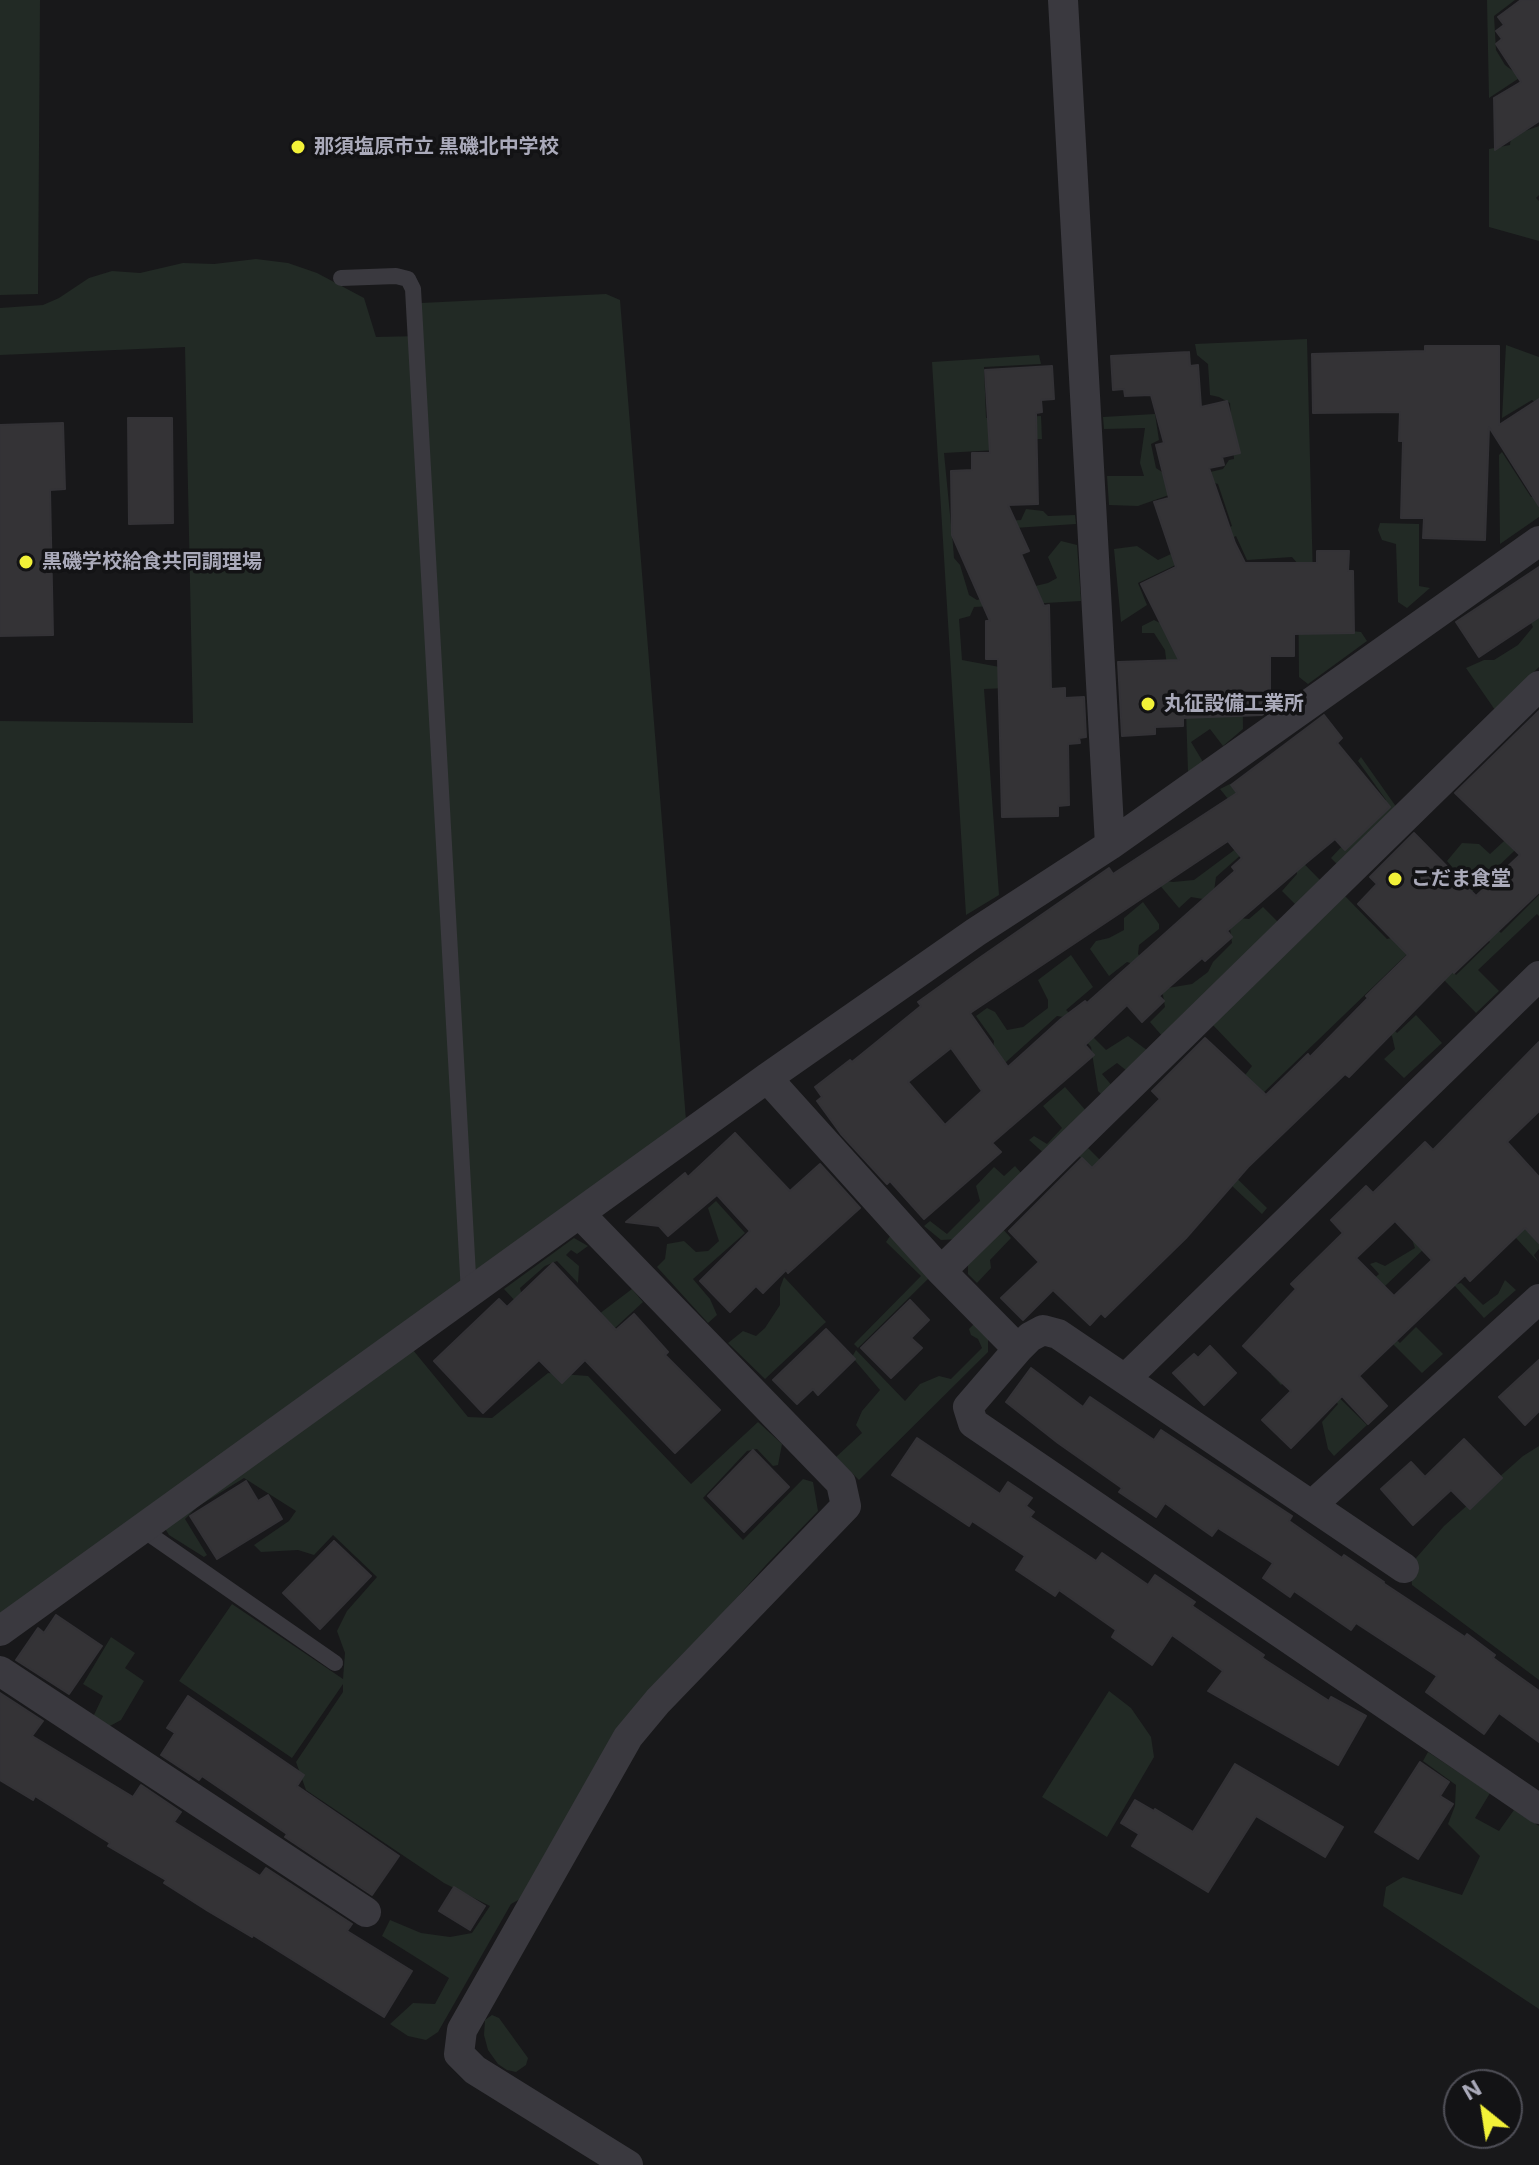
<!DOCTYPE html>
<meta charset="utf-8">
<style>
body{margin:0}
#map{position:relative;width:1539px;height:2165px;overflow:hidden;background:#18181a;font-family:Inter,sans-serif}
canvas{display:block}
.north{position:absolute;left:1443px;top:2069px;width:80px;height:80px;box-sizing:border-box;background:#131315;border:2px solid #4f4f57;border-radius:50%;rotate:330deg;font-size:22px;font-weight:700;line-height:32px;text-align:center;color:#aaaaba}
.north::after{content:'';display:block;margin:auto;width:28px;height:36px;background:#f2f138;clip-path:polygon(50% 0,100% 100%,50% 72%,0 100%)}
</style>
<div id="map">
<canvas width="1539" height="2165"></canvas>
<div class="north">N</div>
</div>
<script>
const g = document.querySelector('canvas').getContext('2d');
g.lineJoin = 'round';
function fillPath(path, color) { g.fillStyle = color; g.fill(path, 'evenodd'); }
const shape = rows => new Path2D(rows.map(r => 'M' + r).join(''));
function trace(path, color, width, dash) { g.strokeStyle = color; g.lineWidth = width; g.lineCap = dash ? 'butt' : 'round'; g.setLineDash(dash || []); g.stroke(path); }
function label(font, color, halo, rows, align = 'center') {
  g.font = font + ' Inter,"Noto Sans JP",sans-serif'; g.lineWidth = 7; g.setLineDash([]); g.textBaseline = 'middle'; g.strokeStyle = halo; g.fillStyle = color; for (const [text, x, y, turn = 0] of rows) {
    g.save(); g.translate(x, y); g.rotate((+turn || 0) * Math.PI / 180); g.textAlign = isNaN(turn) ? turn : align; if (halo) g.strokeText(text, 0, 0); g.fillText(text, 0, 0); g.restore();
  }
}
const green = shape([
 [0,0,40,0,38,294,0,295],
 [1487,0,1515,0,1494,16,1496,50,1505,65,1513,71,1539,57,1539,65,1489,98],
 [1539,126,1539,195,1536,198,1539,201,1539,241,1489,227,1489,149,1510,145,1511,136],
 [256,259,288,263,317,273,364,298,376,337,421,336,421,303,606,294,620,300,686,1120,399,1333,468,1417,492,1418,548,1373,588,1376,691,1484,758,1422,782,1444,778,1465,773,1466,757,1449,747,1451,703,1498,743,1540,803,1479,813,1482,818,1511,766,1565,623,1725,522,1898,511,1904,438,2032,426,2040,408,2036,390,2024,413,2003,435,2004,449,1978,382,1936,390,1920,421,1933,450,1937,472,1933,490,1906,444,1883,306,1790,296,1762,343,1692,343,1684,292,1758,179,1681,232,1604,343,1679,345,1653,337,1631,347,1611,377,1577,333,1535,314,1555,298,1550,261,1552,254,1545,289,1521,296,1511,244,1478,197,1507,185,1519,207,1555,204,1557,169,1535,164,1527,0,1620,0,721,193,723,185,347,0,355,0,308,43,305,59,298,89,278,112,271,140,273,183,263,214,264],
 [1307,339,1314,620,1331,629,1361,632,1367,641,1308,684,1299,677,1298,564,1292,557,1247,560,1236,536,1138,583,1147,605,1121,622,1114,549,1137,546,1158,560,1232,526,1218,484,1208,481,1138,506,1109,505,1107,476,1144,476,1140,463,1145,428,1104,429,1103,417,1155,414,1159,440,1151,444,1156,468,1165,474,1181,479,1223,469,1229,460,1234,459,1230,403,1219,397,1210,395,1208,364,1197,355,1195,344],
 [1506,345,1539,357,1539,405,1532,400,1502,418],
 [1039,355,1041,364,984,367,986,418,1041,416,1042,439,1031,439,1031,448,944,453,951,525,1021,520,1026,509,1043,511,1048,516,1075,515,1076,524,952,532,954,558,960,565,969,595,977,600,1048,583,1057,578,1048,557,1061,541,1077,545,1081,601,974,607,970,616,959,619,962,660,1005,668,1051,686,984,689,999,895,966,915,932,362],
 [1502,452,1531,497,1539,496,1539,517,1500,544,1499,455],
 [1380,523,1419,524,1419,586,1430,588,1407,608,1398,602,1396,544,1382,540,1378,530],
 [1236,592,1183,675,1168,675,1165,650,1154,633,1142,633,1142,626,1154,620,1168,627],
 [1539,602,1539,667,1495,710,1466,668,1484,660,1494,660,1518,645,1533,627,1523,607],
 [1242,644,1243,729,1223,746,1210,729,1191,742,1203,762,1188,772,1185,679,1190,679,1191,718,1231,716,1230,693],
 [1361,757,1397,808,1339,866,1331,858,1343,845,1346,835,1386,800,1358,761],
 [1230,784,1251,810,1321,881,1296,905,1282,891,1297,874,1297,867,1261,837,1216,877,1214,891,1239,918,1249,919,1263,907,1278,922,1163,1037,1150,1022,1165,1007,1163,995,1137,965,1127,962,1109,976,1090,949,1096,941,1109,938,1124,930,1124,918,1143,902,1159,924,1159,929,1139,945,1138,954,1168,988,1192,984,1208,972,1213,962,1232,943,1230,928,1203,899,1191,897,1179,908,1137,858,1144,854,1166,881,1173,882,1194,880,1237,848,1245,820,1220,789],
 [1539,799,1539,827,1206,1148,1267,1208,1262,1214,1199,1155,1134,1218,1099,1182,1102,1178,1079,1156,1088,1148,1141,1201,1200,1146,1192,1134,1192,1127,1220,1098,1233,1091,1252,1066,1211,1023,1339,898,1344,895,1387,939,1395,937,1410,921,1414,907,1451,877,1453,868,1447,861,1462,843,1479,844,1490,854,1528,819,1525,812],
 [1539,895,1539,916,1537,914,1478,970,1499,991,1476,1013,1417,952,1426,943,1456,975,1490,942,1460,910,1471,902,1501,933],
 [1071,955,1093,987,1066,1010,1106,1050,1128,1036,1148,1051,1127,1071,1117,1063,1102,1074,1114,1088,1104,1097,1098,1091,1091,1047,1064,1017,1057,1016,996,1071,993,1051,994,1041,976,1016,987,1008,995,1012,1007,1030,1023,1027,1048,1008,1048,1000,1038,980],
 [1416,1015,1442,1043,1404,1078,1384,1059,1395,1049,1392,1036,1375,1022,1382,1017,1397,1033],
 [1065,1087,1088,1113,1046,1155,1029,1140,1034,1136,1047,1144,1062,1128,1043,1106],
 [1015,1166,1022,1174,959,1239,941,1240,924,1226,930,1221,947,1234,980,1201,976,1186,994,1167,1004,1176],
 [1493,1195,1530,1234,1539,1226,1539,1249,1534,1255,1539,1263,1484,1203],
 [716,1201,745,1233,693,1279,710,1299,717,1315,708,1323,657,1267,665,1259,667,1244,684,1241,696,1252,708,1251,719,1241,708,1208],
 [1001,1227,1011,1238,990,1260,991,1268,977,1283,968,1274,968,1258],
 [890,1236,930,1277,858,1348,854,1344,921,1276,886,1242],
 [574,1238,588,1246,577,1254,571,1250,566,1255,579,1266,578,1283,557,1261,545,1266,520,1288,523,1300,566,1339,632,1289,643,1302,575,1365,504,1289],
 [1412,1239,1427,1246,1281,1385,1271,1374,1379,1274,1370,1264,1376,1262,1385,1266,1415,1248],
 [784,1277,826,1322,765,1379,728,1343,743,1331,756,1336,765,1328,780,1305,780,1288],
 [1505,1280,1516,1290,1484,1318,1454,1285,1461,1283,1483,1305,1498,1294],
 [1370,1315,1400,1343,1416,1327,1443,1354,1422,1373,1367,1318],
 [974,1324,988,1338,988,1352,859,1480,836,1457,862,1433,856,1425,862,1411,880,1390,852,1357,856,1350,905,1401,920,1384,939,1376,951,1379,982,1348,978,1339,971,1335,969,1329],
 [1311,1370,1367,1425,1334,1456,1328,1449,1322,1422,1338,1404,1309,1374],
 [1539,1446,1539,1680,1412,1585,1410,1565,1444,1526,1523,1456],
 [111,1637,135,1653,125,1668,144,1681,121,1720,108,1727,93,1717,103,1696,83,1684],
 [1109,1691,1131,1708,1151,1737,1154,1757,1107,1837,1042,1797],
 [1428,1752,1490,1793,1475,1818,1499,1831,1514,1810,1539,1826,1539,2009,1383,1906,1386,1887,1403,1877,1462,1895,1480,1856,1448,1824,1455,1806,1456,1785,1423,1761],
 [492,2015,499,2018,528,2058,526,2065,516,2072,507,2070,498,2064,488,2050,484,2035,485,2020]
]);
const building = shape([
 [1521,0,1539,0,1539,121,1495,150,1494,98,1521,82,1496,44,1502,39,1496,31,1504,25,1498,17,1521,0],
 [1425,346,1499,346,1499,425,1539,399,1539,506,1489,427,1485,540,1423,538,1424,518,1401,518,1403,441,1399,441,1400,412,1313,413,1312,354,1425,351,1425,346],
 [1189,352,1190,366,1198,365,1201,407,1227,401,1240,453,1222,457,1224,465,1209,468,1235,543,1245,563,1317,563,1317,551,1349,551,1348,571,1353,571,1354,633,1294,634,1294,656,1270,656,1270,710,1262,715,1183,718,1183,726,1155,727,1155,734,1122,736,1118,662,1179,660,1141,584,1176,567,1154,502,1169,498,1156,445,1164,443,1151,395,1125,396,1124,389,1113,390,1111,356,1189,352],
 [1052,366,1054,399,1041,400,1042,412,1036,413,1038,504,1008,505,1029,551,1021,554,1044,606,1049,605,1051,689,1065,688,1065,698,1084,697,1086,737,1079,738,1080,743,1068,744,1069,805,1058,806,1058,816,1002,817,998,659,986,659,986,621,990,621,952,535,951,471,972,470,972,453,990,453,985,370,1052,366],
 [128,418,172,418,173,523,129,524,128,418],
 [63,423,65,489,50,490,53,635,0,636,0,425,63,423],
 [1539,567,1539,617,1479,657,1456,622,1539,567],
 [1539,711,1539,892,1454,973,1453,971,1349,1077,1345,1074,1248,1167,1186,1238,1105,1317,1101,1313,1090,1325,1053,1290,1023,1320,1001,1298,1039,1262,1009,1231,1082,1158,1092,1168,1160,1099,1152,1091,1205,1038,1266,1095,1308,1054,1310,1057,1368,998,1366,996,1408,955,1358,904,1377,884,1370,877,1414,833,1476,896,1520,855,1455,793,1539,711],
 [1324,715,1342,738,1337,743,1390,807,1345,850,1335,839,1306,863,1227,931,1232,937,1205,961,1202,958,1159,996,1164,1001,1142,1022,1127,1005,1085,1045,1094,1055,992,1143,1001,1152,924,1219,890,1181,887,1184,841,1134,817,1101,822,1097,815,1087,850,1060,852,1062,921,1006,918,1002,975,961,1109,868,1113,874,1237,793,1231,785,1324,715],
 [1228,841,1242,858,1232,867,1235,871,1087,1003,1085,1001,1061,1019,1008,1067,970,1013,1228,841],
 [951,1048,982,1091,945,1125,908,1082,951,1048],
 [1539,1042,1539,1111,1507,1142,1539,1177,1539,1243,1525,1228,1470,1281,1465,1275,1359,1376,1387,1406,1368,1424,1342,1396,1291,1448,1262,1420,1291,1391,1243,1346,1296,1289,1291,1284,1343,1233,1331,1220,1366,1186,1373,1193,1425,1142,1433,1150,1539,1042],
 [1395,1221,1432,1260,1394,1296,1356,1258,1395,1221],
 [735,1133,790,1191,820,1164,860,1208,788,1273,786,1270,763,1293,756,1286,730,1312,700,1281,750,1231,717,1195,668,1236,659,1226,626,1222,685,1173,688,1177,735,1133],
 [553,1263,616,1330,634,1314,668,1352,665,1355,720,1410,675,1453,585,1360,562,1383,539,1360,483,1413,434,1361,499,1299,507,1307,553,1263],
 [910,1300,929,1320,911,1338,922,1348,891,1378,861,1348,910,1300],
 [826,1329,855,1359,818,1395,813,1389,797,1404,773,1380,826,1329],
 [1210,1346,1236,1373,1204,1405,1173,1373,1194,1354,1198,1358,1210,1346],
 [1539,1360,1539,1411,1525,1425,1499,1397,1539,1360],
 [1031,1368,1083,1407,1090,1397,1154,1440,1161,1430,1292,1516,1289,1521,1342,1558,1344,1555,1384,1582,1383,1583,1465,1637,1467,1634,1495,1655,1493,1658,1539,1691,1539,1742,1499,1713,1484,1734,1426,1692,1437,1676,1356,1623,1351,1630,1294,1591,1290,1597,1263,1578,1273,1563,1218,1528,1212,1536,1165,1503,1156,1517,1119,1492,1122,1488,1058,1443,1006,1402,1031,1368],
 [917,1438,1000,1494,1008,1482,1032,1498,1026,1506,1034,1512,1030,1517,1096,1561,1102,1553,1148,1585,1155,1575,1195,1602,1192,1606,1264,1655,1262,1658,1329,1701,1331,1697,1366,1716,1338,1765,1208,1691,1223,1671,1172,1635,1152,1665,1112,1637,1116,1630,1059,1590,1055,1596,1016,1570,1025,1556,972,1521,969,1526,892,1475,917,1438],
 [1464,1439,1502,1478,1470,1509,1451,1490,1413,1525,1381,1489,1411,1462,1425,1477,1464,1439],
 [753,1450,789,1487,744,1532,708,1496,753,1450],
 [246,1481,258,1501,268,1495,282,1519,217,1559,190,1516,246,1481],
 [334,1541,371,1576,320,1629,283,1593,334,1541],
 [56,1615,102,1646,69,1694,16,1660,38,1628,44,1633,56,1615],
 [0,1693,43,1721,32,1736,133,1797,141,1785,181,1812,174,1822,260,1876,266,1868,352,1924,347,1931,412,1971,384,2017,253,1935,252,1937,208,1911,164,1883,166,1880,108,1846,110,1843,35,1796,33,1800,0,1780,0,1693],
 [188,1696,304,1775,297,1786,399,1856,372,1895,285,1837,287,1834,202,1776,199,1780,161,1755,175,1733,167,1728,188,1696],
 [1420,1762,1449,1782,1440,1796,1453,1804,1418,1859,1375,1832,1420,1762],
 [1235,1764,1343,1827,1325,1857,1256,1816,1208,1892,1132,1846,1139,1834,1121,1823,1135,1800,1154,1811,1155,1809,1193,1832,1235,1764],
 [454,1887,485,1906,470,1930,439,1911,454,1887]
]);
const lane = shape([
 [341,278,396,276,408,279,413,289,469,1293],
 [142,1529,335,1663]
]);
const street = shape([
 [1063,0,1110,845],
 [767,1078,941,1271,1018,1349,1030,1337,1043,1330,1058,1334,1404,1568],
 [580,1214,841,1483,846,1506,658,1701,628,1737,462,2030,459,2054,475,2070,628,2165],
 [941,1271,1539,686],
 [1018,1349,968,1407,973,1423,1539,1809],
 [1125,1379,1539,976],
 [1312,1505,1539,1299],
 [0,1631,767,1078,976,932,1110,845,1539,541],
 [0,1671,366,1912]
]);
const markers = [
 [298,147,8,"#f2f138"],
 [26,562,8,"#f2f138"],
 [1148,704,8,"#f2f138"],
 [1395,879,8,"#f2f138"]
];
const poiNames = [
 ["那須塩原市立 黒磯北中学校",314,147],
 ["黒磯学校給食共同調理場",42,562],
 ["丸征設備工業所",1164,704],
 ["こだま食堂",1411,879]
];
fillPath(green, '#222a25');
fillPath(building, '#343336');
trace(building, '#333236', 2);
trace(lane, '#3a393f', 16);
trace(street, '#3a393f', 30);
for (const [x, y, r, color] of markers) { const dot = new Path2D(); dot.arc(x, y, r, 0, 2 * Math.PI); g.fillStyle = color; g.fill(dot); trace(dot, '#131315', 3); }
label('bold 20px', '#aaaaba', '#131315', poiNames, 'left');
</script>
